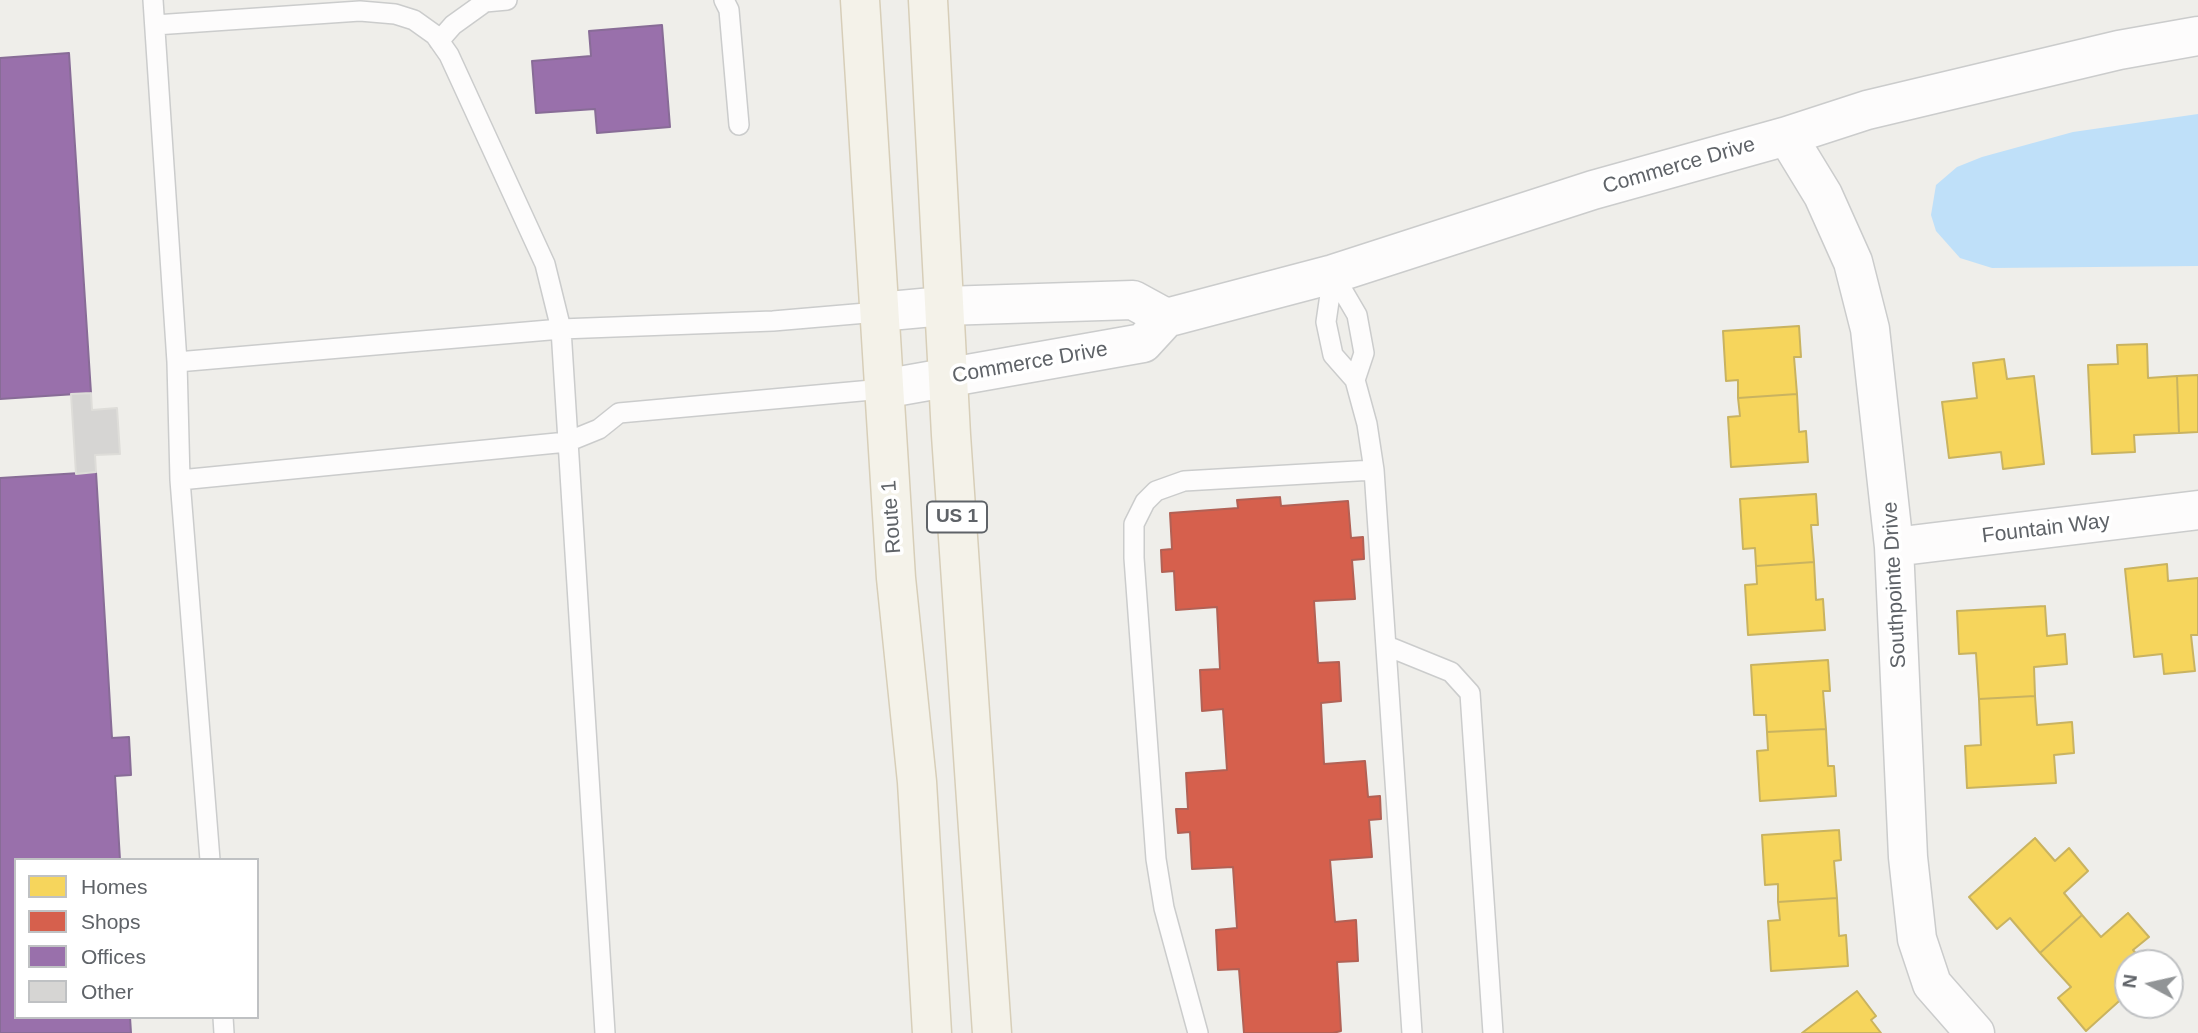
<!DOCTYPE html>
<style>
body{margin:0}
#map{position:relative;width:2198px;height:1033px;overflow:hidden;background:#efeeea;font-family:Helvetica,sans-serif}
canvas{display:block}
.legend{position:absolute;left:14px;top:858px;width:245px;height:161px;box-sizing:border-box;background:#fff;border:2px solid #bfc1c3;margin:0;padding:9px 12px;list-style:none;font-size:21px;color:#5f6368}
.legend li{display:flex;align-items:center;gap:14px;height:35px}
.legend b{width:35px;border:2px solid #bfc1c3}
.north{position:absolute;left:2114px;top:949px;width:70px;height:70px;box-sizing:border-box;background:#fff;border:2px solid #bfc1c3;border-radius:50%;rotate:278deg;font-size:19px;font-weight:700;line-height:28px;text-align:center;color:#5f6368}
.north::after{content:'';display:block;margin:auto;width:24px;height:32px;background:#919496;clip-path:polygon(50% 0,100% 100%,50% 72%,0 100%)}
</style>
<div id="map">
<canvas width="2198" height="1033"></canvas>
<ul class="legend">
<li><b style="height:19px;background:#f6d55c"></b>Homes</li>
<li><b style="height:19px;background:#d6604d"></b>Shops</li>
<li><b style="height:19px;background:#9970ab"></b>Offices</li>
<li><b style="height:19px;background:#d6d5d3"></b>Other</li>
</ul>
<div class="north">N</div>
</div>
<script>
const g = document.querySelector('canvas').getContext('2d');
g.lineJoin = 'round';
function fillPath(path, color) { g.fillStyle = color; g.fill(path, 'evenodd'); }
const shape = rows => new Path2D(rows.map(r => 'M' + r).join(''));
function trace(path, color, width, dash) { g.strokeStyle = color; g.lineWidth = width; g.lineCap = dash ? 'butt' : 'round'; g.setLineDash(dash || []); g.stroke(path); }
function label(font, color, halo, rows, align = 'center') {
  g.font = font + ' Helvetica,sans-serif'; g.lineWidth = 7; g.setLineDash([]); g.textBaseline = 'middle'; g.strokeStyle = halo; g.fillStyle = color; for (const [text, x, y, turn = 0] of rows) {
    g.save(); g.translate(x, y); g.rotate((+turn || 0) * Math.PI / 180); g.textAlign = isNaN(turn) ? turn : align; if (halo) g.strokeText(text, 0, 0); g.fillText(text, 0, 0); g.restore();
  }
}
const water = shape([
 [2198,114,2198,266,1992,268,1960,258,1936,231,1931,215,1936,185,1957,167,1982,157,2073,132]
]);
const homes = shape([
 [1799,326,1801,357,1794,357,1797,394,1738,398,1738,380,1726,381,1723,331,1799,326],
 [2147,344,2148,378,2177,376,2179,433,2134,435,2135,452,2092,454,2088,365,2118,364,2117,345,2147,344],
 [2004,359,2007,379,2034,376,2044,464,2003,469,2001,452,1949,458,1942,402,1977,398,1973,363,2004,359],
 [2198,375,2198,432,2179,433,2177,376,2198,375],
 [1797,394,1799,432,1806,431,1808,462,1731,467,1728,417,1740,416,1738,398,1797,394],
 [1816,494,1818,525,1811,525,1814,562,1756,566,1755,548,1743,549,1740,499,1816,494],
 [1814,562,1816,600,1823,599,1825,630,1748,635,1745,585,1757,584,1756,566,1814,562],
 [2167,564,2168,581,2198,578,2198,635,2191,635,2195,671,2164,674,2162,654,2134,657,2125,569,2167,564],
 [2045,606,2047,636,2065,634,2067,664,2034,667,2035,696,1979,699,1976,653,1959,654,1957,611,2045,606],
 [1828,660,1830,691,1823,691,1826,729,1767,732,1766,715,1754,715,1751,665,1828,660],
 [2035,696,2037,725,2072,722,2074,753,2054,755,2056,783,1967,788,1965,746,1981,745,1979,699,2035,696],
 [1826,729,1828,766,1834,766,1836,796,1760,801,1757,751,1768,750,1767,732,1826,729],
 [1839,830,1841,860,1834,861,1837,898,1778,902,1778,884,1765,885,1762,835,1839,830],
 [2035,838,2055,861,2069,848,2088,871,2064,893,2082,915,2040,953,2010,918,1997,929,1969,897,2035,838],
 [1837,898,1839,936,1846,935,1848,966,1771,971,1768,921,1780,920,1778,902,1837,898],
 [2128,913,2149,937,2133,950,2144,963,2128,963,2128,993,2086,1031,2058,998,2071,987,2040,953,2082,915,2101,937,2128,913],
 [1857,991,1876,1016,1871,1020,1881,1033,1802,1033,1857,991]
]);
const shops = shape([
 [1280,497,1281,506,1348,501,1351,538,1363,537,1364,559,1352,560,1355,599,1314,601,1318,663,1339,662,1341,701,1321,703,1324,764,1365,761,1368,797,1380,796,1381,819,1369,820,1372,857,1330,860,1335,922,1356,920,1358,961,1337,962,1341,1031,1333,1033,1244,1033,1239,969,1218,970,1216,930,1237,928,1233,867,1192,869,1190,832,1178,833,1176,809,1188,809,1186,773,1227,770,1223,709,1202,711,1200,670,1220,669,1217,607,1176,610,1174,571,1162,572,1161,550,1172,549,1170,513,1238,508,1237,500,1280,497]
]);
const offices = shape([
 [662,25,670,127,597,133,595,109,536,113,532,61,591,56,589,31,662,25],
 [69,53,91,393,0,399,0,58,69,53],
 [96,472,112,738,129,737,131,775,115,776,120,860,16,860,16,1017,130,1017,131,1033,0,1033,0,478,96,472]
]);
const building = shape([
 [91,393,92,410,117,408,120,454,95,455,96,472,76,474,71,394,91,393]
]);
const lane = shape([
 [153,0,177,362,180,480,210,860],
 [724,0,729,10,739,125],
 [155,25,360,11,395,14,414,20,435,35,449,55,545,264,561,329,605,1033],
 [439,41,453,25,485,2,507,0],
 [1333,274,1326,322,1333,355,1355,380,1367,424,1374,470,1412,1033],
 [1333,274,1357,315,1364,353,1355,380],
 [177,362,561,329,773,321,878,312],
 [180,480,567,442,599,429,619,413,883,389],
 [1387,646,1451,672,1470,693,1493,1033],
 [223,1017,224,1033],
 [1198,1033,1164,908,1156,859,1134,558,1134,524,1145,502,1156,491,1184,481,1374,470]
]);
const street = shape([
 [1787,136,1823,195,1853,262,1870,329,1894,547,1908,857,1917,939,1932,984,1975,1033],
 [878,312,944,306,1133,300,1166,318],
 [883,389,1143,343,1166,318,1333,274,1593,190,1787,136,1867,110,2119,50,2198,36],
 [1894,547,2198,510]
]);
const primary = shape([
 [860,0,896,578,917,782,932,1033],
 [928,0,951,435,992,1033]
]);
const shields = [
 [957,517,60]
];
const shieldNames = [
 ["US 1",957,517]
];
const streetNames = [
 ["Commerce Drive",1679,166,-16],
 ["Commerce Drive",1030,363,-10],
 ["Route 1",892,517,-94],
 ["Fountain Way",2046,529,-7],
 ["Southpointe Drive",1895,585,-93]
];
fillPath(water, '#bfe0f9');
fillPath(homes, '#f6d55c');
trace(homes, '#c9b360', 2);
fillPath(shops, '#d6604d');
trace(shops, '#b26155', 2);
fillPath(offices, '#9970ab');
trace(offices, '#886c97', 2);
fillPath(building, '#d6d5d3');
trace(building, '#deddd9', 2);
trace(lane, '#cbcccc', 22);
trace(street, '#cbcccc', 41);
trace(primary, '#d7ceb8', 41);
trace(lane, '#fdfcfc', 19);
trace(street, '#fdfcfc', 38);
trace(primary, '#f4f2e9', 38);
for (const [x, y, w] of shields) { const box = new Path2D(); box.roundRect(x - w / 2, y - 15.5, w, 31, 5); g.fillStyle = '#fff'; g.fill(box); trace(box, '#5f6368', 2); }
label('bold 19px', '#5f6368', null, shieldNames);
label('21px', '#5f6368', '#fff', streetNames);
</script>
